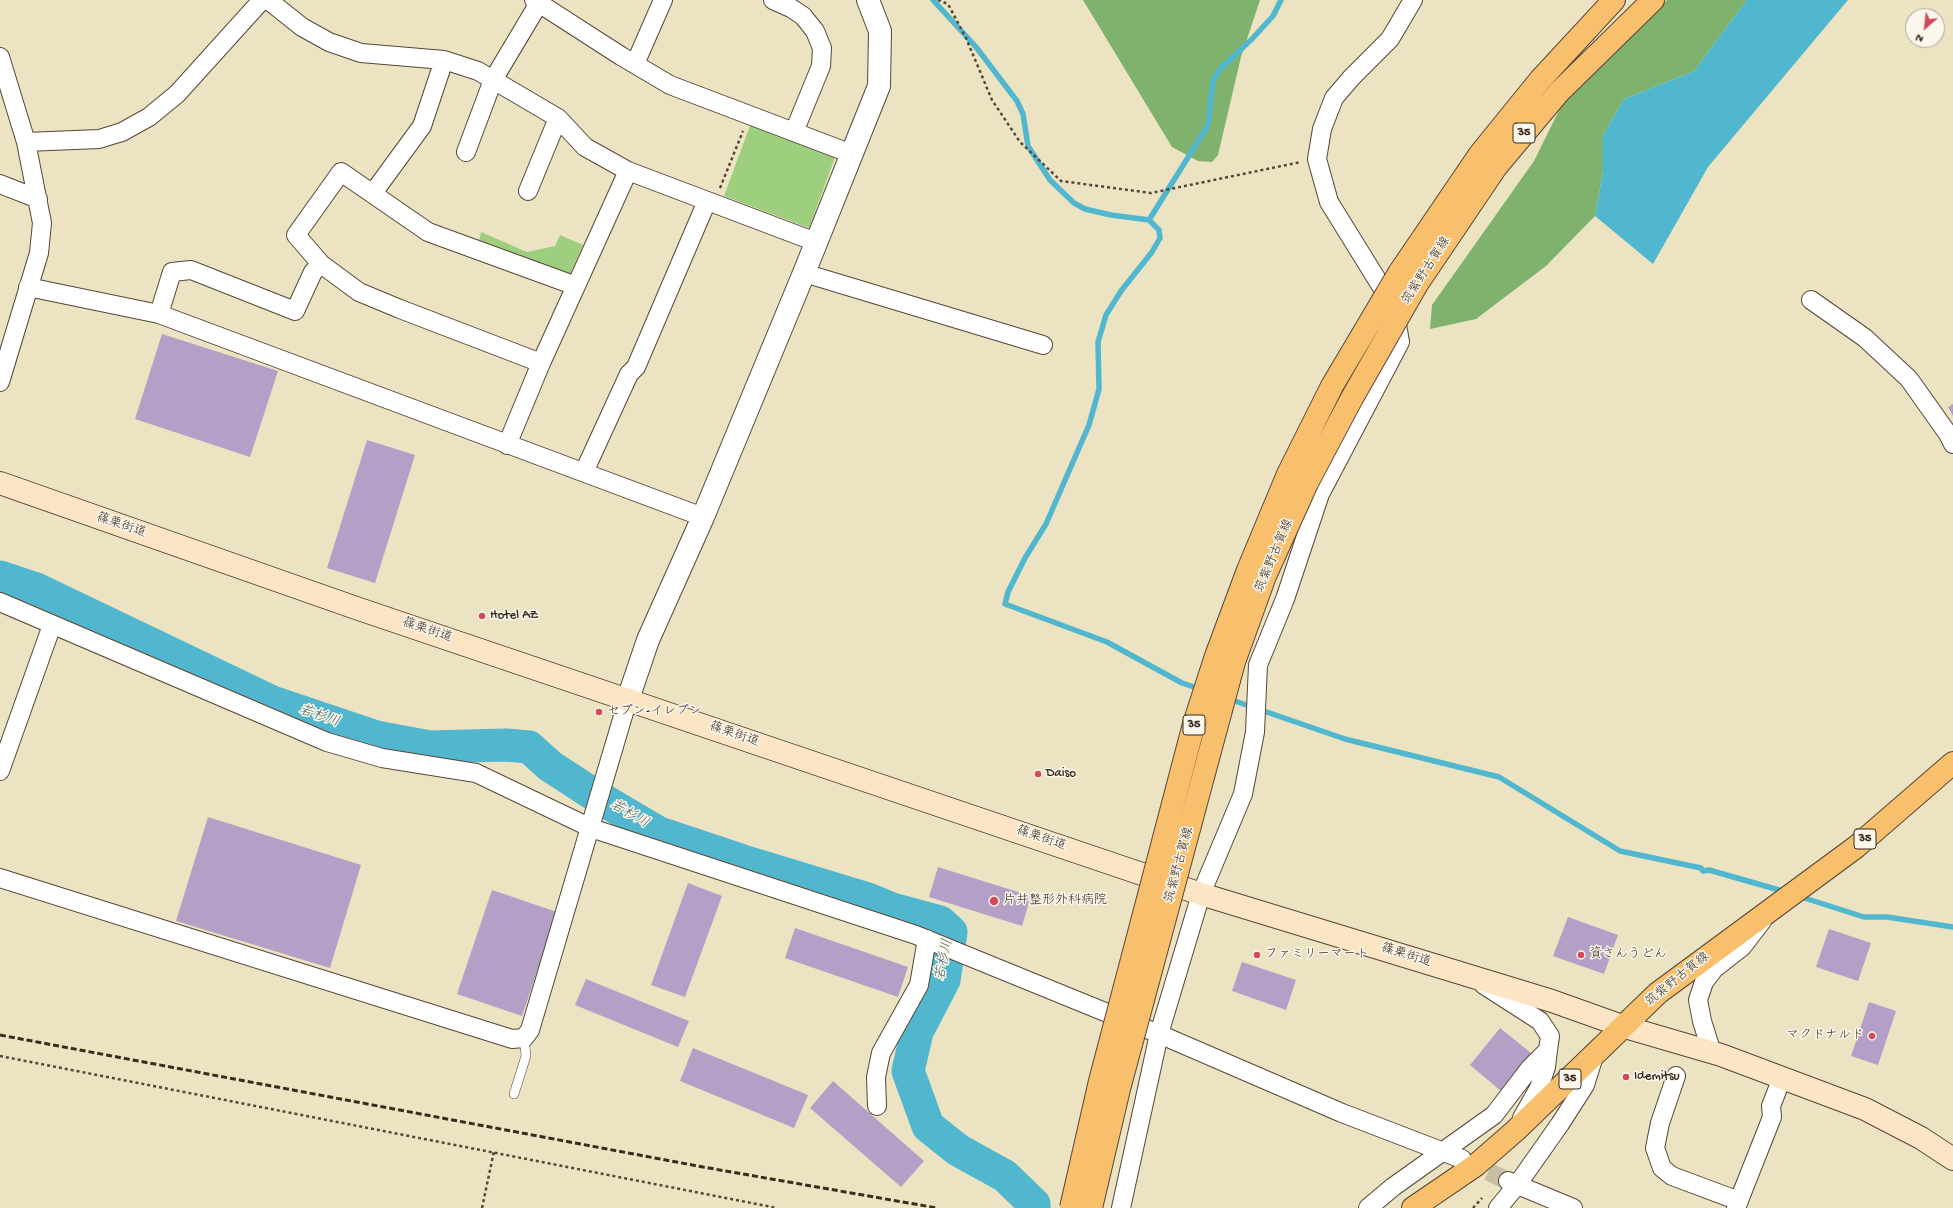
<!DOCTYPE html>
<meta charset="utf-8">
<style>
body{margin:0}
#map{position:relative;width:1953px;height:1208px;overflow:hidden;background:#ece3c3;font-family:"Gochi Hand",sans-serif}
canvas{display:block}
.north{position:absolute;left:1905px;top:8px;width:40px;height:40px;box-sizing:border-box;background:#fbf7ec;border:1px solid #aea59a;border-radius:50%;rotate:208deg;font-size:11px;font-weight:700;line-height:16px;text-align:center;color:#3b2a1e}
.north::after{content:'';display:block;margin:auto;width:14px;height:18px;background:#d1495b;clip-path:polygon(50% 0,100% 100%,50% 72%,0 100%)}
</style>
<div id="map">
<canvas width="1953" height="1208"></canvas>
<div class="north">N</div>
</div>
<script>
const g = document.querySelector('canvas').getContext('2d');
g.lineJoin = 'round';
function fillPath(path, color) { g.fillStyle = color; g.fill(path, 'evenodd'); }
const shape = rows => new Path2D(rows.map(r => 'M' + r).join(''));
function trace(path, color, width, dash) { g.strokeStyle = color; g.lineWidth = width; g.lineCap = dash ? 'butt' : 'round'; g.setLineDash(dash || []); g.stroke(path); }
function label(font, color, halo, rows, align = 'center') {
  g.font = font + ' "Gochi Hand","Klee One",sans-serif'; g.lineWidth = 3; g.setLineDash([]); g.textBaseline = 'middle'; g.strokeStyle = halo; g.fillStyle = color; for (const [text, x, y, turn = 0] of rows) {
    g.save(); g.translate(x, y); g.rotate((+turn || 0) * Math.PI / 180); g.textAlign = isNaN(turn) ? turn : align; if (halo) g.strokeText(text, 0, 0); g.fillText(text, 0, 0); g.restore();
  }
}
const green = shape([
 [751,123,836,155,809,228,724,196],
 [481,232,527,252,555,246,560,235,583,245,569,276,478,245]
]);
const forest = shape([
 [1083,0,1260,0,1241,57,1218,155,1212,162,1198,161,1172,147],
 [1667,0,1747,0,1694,71,1624,99,1603,135,1603,172,1595,216,1546,266,1476,319,1430,329,1432,305,1534,161,1573,82]
]);
const water = shape([
 [1747,0,1848,0,1708,167,1653,264,1595,216,1603,172,1603,135,1624,99,1694,71]
]);
const stream = shape([
 [933,0,976,47,1017,101,1023,114,1028,146,1050,180,1074,203,1085,209,1111,215,1149,220,1159,230,1160,238,1152,252,1121,291,1106,315,1098,342,1099,389,1089,425,1046,524,1025,558,1008,592,1005,604,1107,642,1182,683,1200,689],
 [1149,220,1207,127,1209,118,1213,80,1221,68,1252,39,1273,16,1281,0],
 [1229,699,1345,739,1499,777,1620,851,1701,868,1703,871,1709,870,1786,892],
 [1798,896,1864,917,1887,917,1953,927]
]);
const river = shape([
 [0,577,36,589,272,702,376,737,430,747,506,745,529,747,550,766,593,794,659,833,743,861,868,899,892,909,940,922,951,932,944,980,917,1032,908,1071,928,1126,958,1150,1005,1176,1034,1204,1034,1208]
]);
const building = shape([
 [162,334,278,371,250,457,135,419],
 [1953,404,1953,416,1948,407],
 [367,440,415,455,375,583,327,568],
 [208,817,361,865,330,968,176,921],
 [938,867,1031,896,1022,926,929,897],
 [688,883,722,896,685,997,651,985],
 [492,890,557,912,522,1016,457,994],
 [1568,917,1618,935,1604,974,1553,956],
 [795,928,908,967,898,997,785,958],
 [1829,929,1871,943,1858,981,1816,967],
 [1242,962,1296,980,1286,1010,1232,991],
 [586,979,689,1021,678,1047,575,1005],
 [1869,1002,1896,1011,1878,1065,1851,1056],
 [1500,1028,1531,1053,1501,1091,1470,1065],
 [693,1048,808,1095,794,1128,680,1081],
 [833,1081,924,1161,901,1187,810,1108]
]);
const minorTunnel = shape([
 [1464,1160,1506,1180]
]);
const path = shape([
 [938,0,948,4,966,38,992,100,1020,142,1061,181,1151,193,1301,162],
 [720,188,743,131],
 [0,1056,777,1208],
 [482,1208,494,1151],
 [1473,1208,1482,1198]
]);
const service = shape([
 [514,1094,526,1056,524,1038]
]);
const minor = shape([
 [268,0,302,27,329,42,361,53,444,60,478,71,558,118,585,147,628,171,816,242],
 [534,0,621,56,670,85,852,154],
 [773,0,791,8,803,16,815,31,822,48,821,66,794,132],
 [0,57,26,142,42,223,39,253,0,382],
 [635,64,663,0],
 [26,142,99,139,122,132,149,117,177,94,262,0],
 [466,152,493,80,539,3],
 [0,184,38,199],
 [528,191,558,118],
 [373,193,422,126,444,60],
 [804,273,1043,345],
 [28,287,159,314,703,517],
 [1811,300,1865,338,1909,379,1948,434,1953,444],
 [159,314,172,272,191,270,295,311,313,272,321,264],
 [541,363,400,309,359,292,321,264,296,235,341,172,428,232,576,286],
 [507,445,541,363,628,171],
 [584,472,629,374,636,367,707,201],
 [0,602,327,742,382,758,476,773,591,828,916,935,1159,1034,1342,1113,1462,1159],
 [0,771,52,625],
 [0,878,512,1039,524,1038,530,1030,628,699],
 [1712,1053,1702,1021,1698,1000,1704,982,1714,969,1742,947,1762,921],
 [1676,1076,1660,1123,1655,1148,1662,1168,1672,1176,1739,1201],
 [877,1106,876,1077,881,1053,919,985,927,939],
 [1522,1118,1539,1088,1546,1067,1548,1050],
 [1508,1181,1573,1208],
 [1121,1208,1159,1034,1201,894,1243,794,1255,732,1258,665,1285,599,1320,494,1400,342,1394,307,1329,202,1317,159,1322,129,1334,98,1352,77,1390,39,1413,0],
 [1368,1208,1393,1187,1494,1115,1530,1068,1548,1050,1550,1036,1540,1021,1484,985],
 [1498,1208,1517,1185,1560,1124,1585,1085,1594,1056],
 [1736,1208,1772,1117,1771,1106,1782,1078]
]);
const tertiary = shape([
 [628,699,648,640,703,517,804,273,879,86,880,31,868,0]
]);
const secondary = shape([
 [0,483,356,608,1201,894,1552,1001,1625,1027,1721,1055,1865,1109,1921,1138,1953,1159]
]);
const primary = shape([
 [1399,273,1480,154,1540,80,1614,0],
 [1417,284,1496,167,1559,92,1653,0],
 [1413,1208,1476,1165,1515,1131,1658,993,1856,847,1953,763]
]);
const rail = shape([
 [0,1035,703,1167,937,1208]
]);
const primaryBridge = shape([
 [1071,1208,1100,1081,1194,724,1216,656,1248,570,1288,474,1332,386,1399,273],
 [1091,1208,1119,1089,1234,662,1265,576,1307,483,1352,398,1417,284]
]);
const markers = [
 [482,616,4,"#d1495b"],
 [599,712,4,"#d1495b"],
 [1038,774,4,"#d1495b"],
 [994,901,5,"#d1495b"],
 [1257,955,4,"#d1495b"],
 [1581,955,4,"#d1495b"],
 [1872,1036,4,"#d1495b"],
 [1626,1077,4,"#d1495b"]
];
const shields = [
 [1524,133,22],
 [1194,725,22],
 [1865,839,22],
 [1570,1079,22]
];
const shieldNames = [
 ["35",1524,133],
 ["35",1194,725],
 ["35",1865,839],
 ["35",1570,1079]
];
const streetNames = [
 ["筑紫野古賀線",1427,271,-57],
 ["篠栗街道",121,526,19],
 ["筑紫野古賀線",1275,556,-67],
 ["篠栗街道",427,631,18],
 ["篠栗街道",734,735,19],
 ["篠栗街道",1041,839,19],
 ["筑紫野古賀線",1180,865,-75],
 ["篠栗街道",1406,956,17],
 ["筑紫野古賀線",1678,980,-39]
];
const poiNames = [
 ["Hotel AZ",490,616],
 ["セブン-イレブン",607,712],
 ["Daiso",1046,774],
 ["片井整形外科病院",1003,901],
 ["ファミリーマート",1265,955],
 ["資さんうどん",1589,955],
 ["マクドナルド",1864,1036,"right"],
 ["Idemitsu",1634,1077]
];
const waterNames = [
 ["若杉川",319,717,19],
 ["若杉川",629,815,30],
 ["若杉川",945,960,-79]
];
fillPath(green, '#9dcf7e');
fillPath(forest, '#7eb26d');
fillPath(water, '#51b7cf');
trace(stream, '#51b7cf', 5.5);
trace(river, '#51b7cf', 33);
fillPath(building, '#b49fc6');
trace(minorTunnel, '#c9bea2', 18, [18, 9]);
trace(service, '#564637', 10);
trace(minor, '#564637', 20);
trace(tertiary, '#564637', 24);
trace(secondary, '#564637', 24);
trace(primary, '#564637', 24);
trace(path, '#564637', 2.5, [3, 3]);
trace(service, '#fff', 9);
trace(minor, '#fff', 18);
trace(tertiary, '#fff', 22);
trace(secondary, '#fce5c4', 22);
trace(primary, '#f8bf6c', 22);
trace(rail, '#3b2a1e', 3, [6, 3]);
trace(primaryBridge, '#564637', 24, []);
trace(primaryBridge, '#f8bf6c', 22);
for (const [x, y, r, color] of markers) { const dot = new Path2D(); dot.arc(x, y, r, 0, 2 * Math.PI); g.fillStyle = color; g.fill(dot); trace(dot, '#fbf7ec', 1.5); }
for (const [x, y, w] of shields) { const box = new Path2D(); box.roundRect(x - w / 2, y - 10, w, 20, 3); g.fillStyle = '#fbf7ec'; g.fill(box); trace(box, '#3b2a1e', 1); }
label('bold 12px', '#3b2a1e', null, shieldNames);
label('13px', '#3b2a1e', '#fbf7ec', streetNames);
label('13px', '#3b2a1e', '#fbf7ec', poiNames, 'left');
label('italic 14px', '#435b5c', '#fbf7ec', waterNames);
</script>
